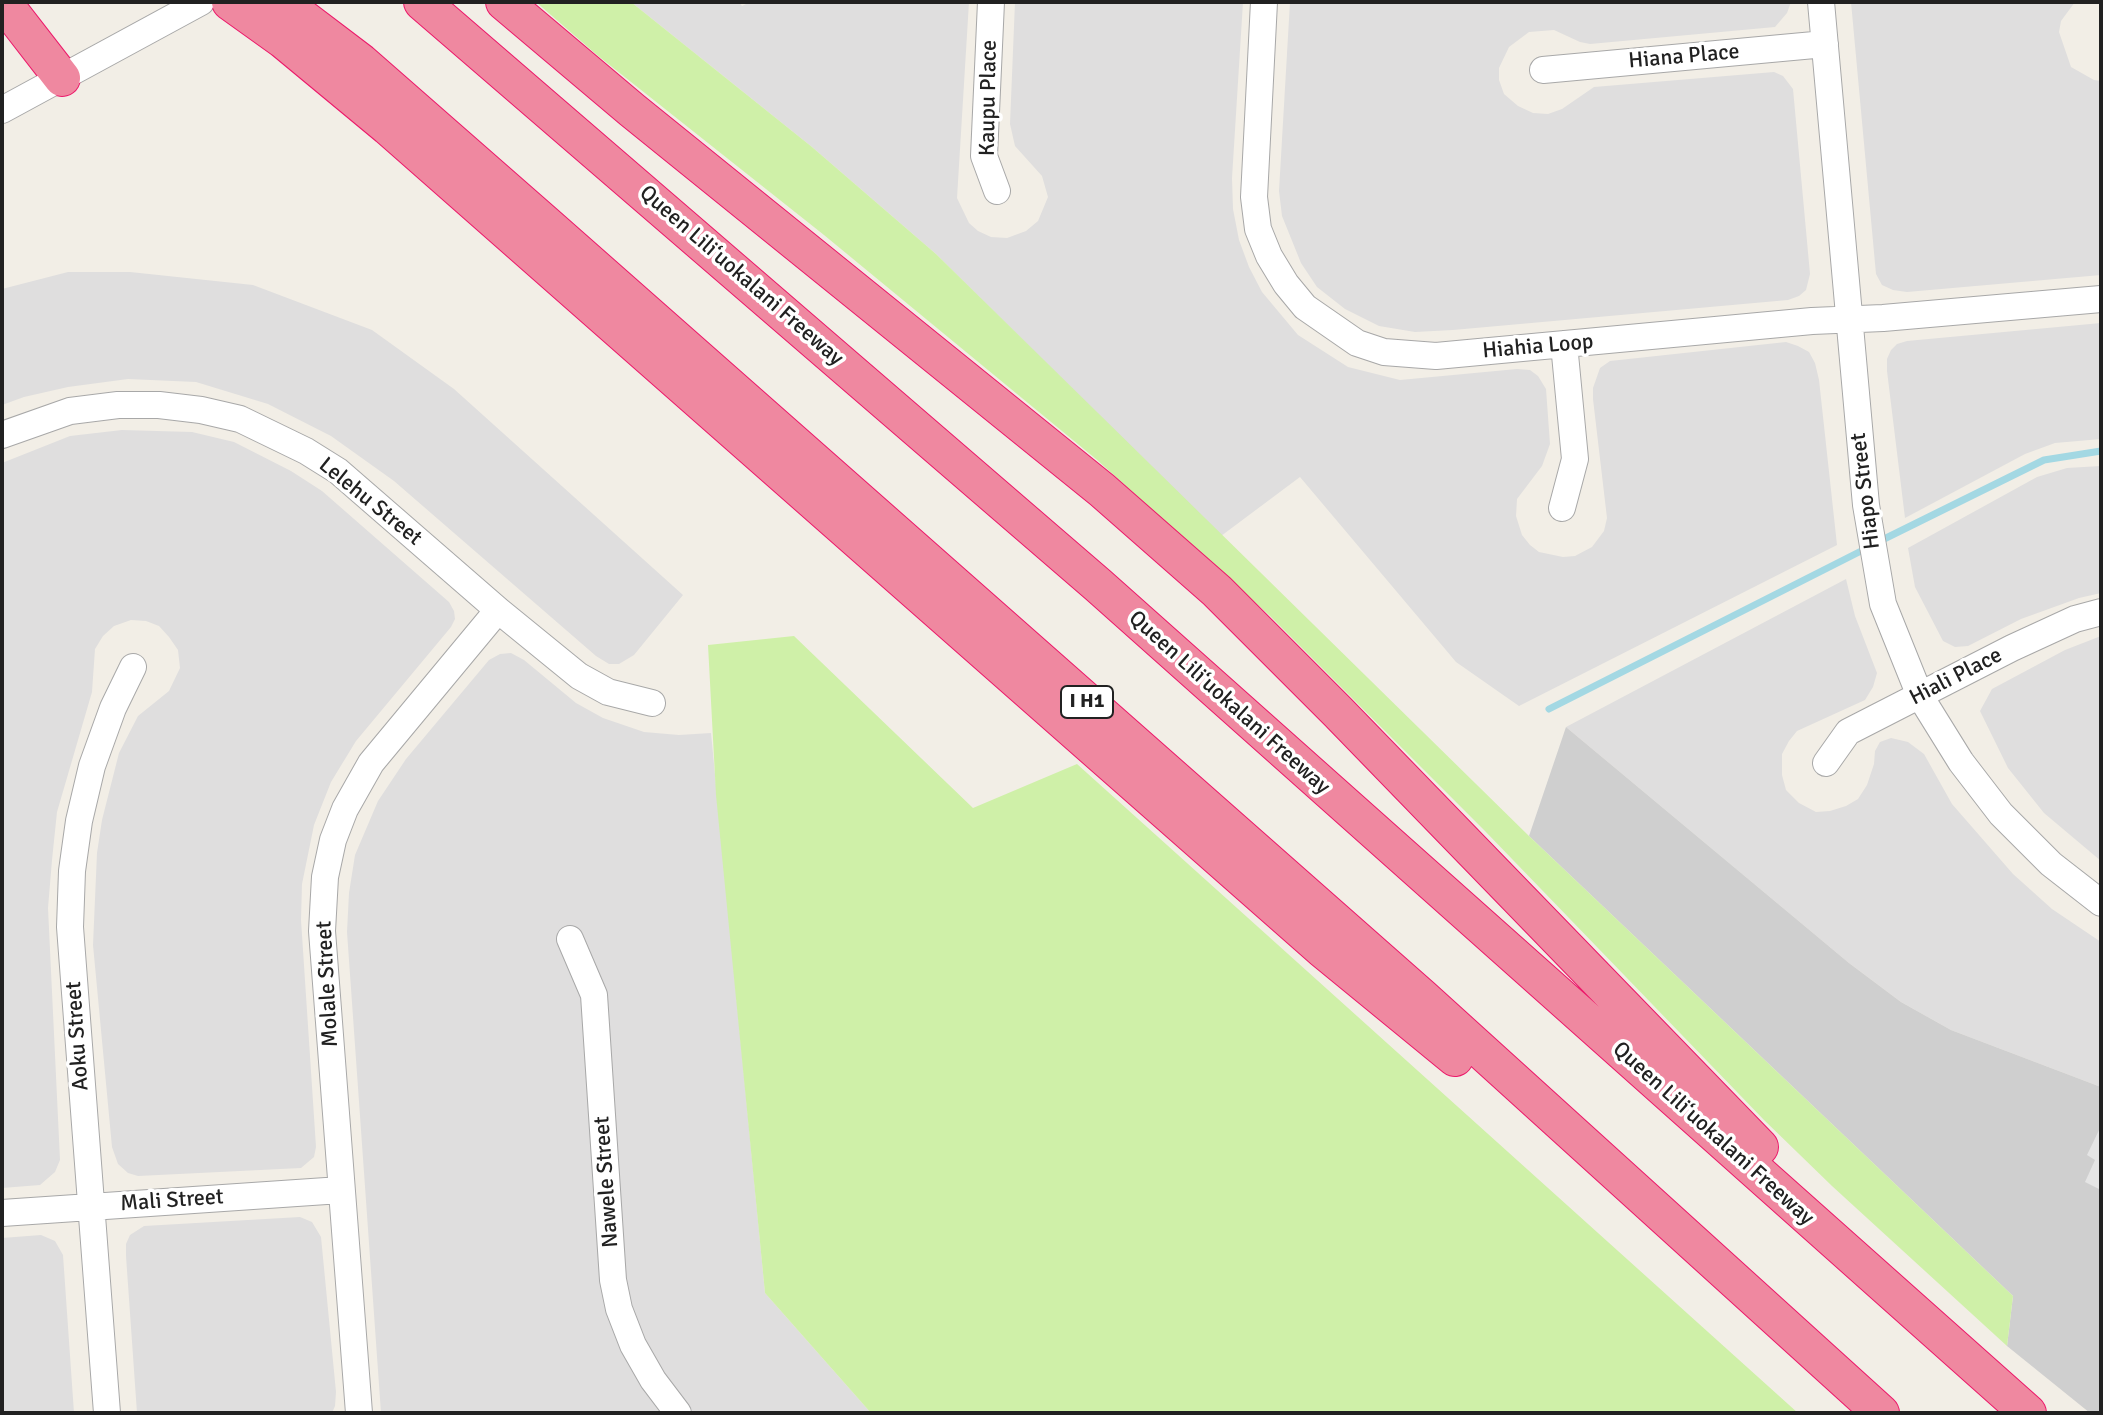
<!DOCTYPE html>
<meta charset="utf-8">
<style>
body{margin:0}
#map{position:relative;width:2103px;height:1415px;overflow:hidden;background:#f2eee6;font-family:Signika,sans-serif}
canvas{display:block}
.frame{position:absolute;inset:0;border:4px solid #212121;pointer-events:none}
</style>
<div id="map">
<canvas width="2103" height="1415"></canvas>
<div class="frame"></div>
</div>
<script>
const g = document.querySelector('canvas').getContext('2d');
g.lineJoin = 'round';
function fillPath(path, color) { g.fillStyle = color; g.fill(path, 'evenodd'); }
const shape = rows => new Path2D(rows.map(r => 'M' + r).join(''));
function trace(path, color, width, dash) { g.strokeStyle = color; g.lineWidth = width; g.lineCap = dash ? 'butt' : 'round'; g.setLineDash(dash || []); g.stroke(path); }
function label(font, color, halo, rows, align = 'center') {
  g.font = font + ' Signika,sans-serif'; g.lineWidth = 7; g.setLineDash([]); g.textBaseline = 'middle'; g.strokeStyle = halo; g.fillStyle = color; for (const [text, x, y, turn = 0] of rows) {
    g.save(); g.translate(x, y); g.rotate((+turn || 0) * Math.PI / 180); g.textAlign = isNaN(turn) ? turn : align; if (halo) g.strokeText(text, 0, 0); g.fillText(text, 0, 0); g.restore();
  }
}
const residential = shape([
 [631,2,739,2,742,6,750,2,969,2,957,198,969,223,978,231,991,237,1007,238,1026,231,1038,221,1048,197,1042,176,1015,146,1010,124,1015,2,1243,2,1232,178,1233,209,1239,240,1249,267,1262,292,1298,335,1348,367,1400,380,1517,369,1530,370,1538,376,1546,389,1550,444,1542,466,1517,499,1516,516,1522,535,1530,545,1539,552,1563,557,1575,556,1592,547,1604,531,1607,518,1593,399,1593,388,1600,368,1610,361,1786,342,1798,346,1809,352,1815,363,1819,380,1837,545,1519,706,1456,662,1300,477,1221,536,936,254,812,147],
 [1290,2,1791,2,1787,13,1775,27,1590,44,1580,42,1554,30,1529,32,1509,47,1499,68,1499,80,1504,94,1518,106,1533,113,1548,114,1562,109,1594,87,1774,72,1783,76,1793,89,1810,274,1806,290,1799,296,1788,300,1453,330,1415,332,1379,326,1345,309,1317,287,1301,263,1282,216,1279,191],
 [1851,2,2075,2,2061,21,2059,32,2071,67,2094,80,2101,81,2101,275,1907,292,1893,290,1882,285,1876,274],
 [68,272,130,272,253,285,372,330,454,389,683,595,634,655,619,664,609,664,596,656,394,481,331,436,268,404,196,382,128,379,68,387,24,397,2,405,2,289],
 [2101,323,2101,439,2055,443,2025,454,1905,518,1887,371,1887,359,1891,350,1897,344,1907,341],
 [122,430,192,432,234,442,291,471,322,491,449,602,454,611,455,619,451,627,356,741,331,782,314,825,302,884,301,920,316,1147,314,1157,301,1168,138,1176,128,1173,118,1164,112,1147,93,945,97,853,102,820,119,753,138,716,169,691,180,668,178,650,169,637,159,626,146,621,131,620,114,626,103,636,95,649,92,692,57,812,52,860,48,908,60,1160,55,1172,40,1185,2,1188,2,463,70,436],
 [2101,466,2101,593,2079,598,2021,619,1968,646,1955,647,1943,641,1915,587,1908,548,2037,477,2067,468],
 [1846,579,1855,616,1877,673,1873,687,1865,700,1797,731,1789,741,1782,754,1782,775,1786,790,1799,803,1816,812,1830,811,1846,806,1858,799,1867,785,1874,764,1875,751,1880,742,1891,738,1908,742,1924,754,1952,804,2013,874,2052,909,2101,942,2101,1087,1951,1030,1901,1002,1849,963,1566,727],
 [2101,636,2101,861,2044,813,2008,768,1980,711,1992,689,2065,650],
 [511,653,524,660,576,703,603,718,644,732,679,735,711,733,765,1293,871,1413,381,1413,347,932,349,893,355,855,378,801,406,759,489,660,500,654],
 [300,1217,312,1222,321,1237,336,1392,335,1406,332,1413,137,1413,126,1256,126,1244,130,1235,144,1226],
 [41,1235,55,1241,63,1255,74,1413,2,1413,2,1238]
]);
const religious = shape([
 [1566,727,1849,963,1901,1002,1951,1030,2101,1087,2101,1413,2090,1413,2007,1346,2013,1296,1529,836]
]);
const grass = shape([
 [536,2,631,2,812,147,936,254,1529,836,2013,1296,2007,1346,1832,1186,1764,1120,1485,831,1269,615,1096,459,824,235,597,55],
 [794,636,973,808,1077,764,1798,1413,871,1413,765,1293,716,795,708,645]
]);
const parking = shape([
 [2101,1126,2101,1190,2085,1182,2095,1160,2087,1155]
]);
const stream = shape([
 [1880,541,2044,460,2101,451],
 [1549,709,1869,547]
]);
const minor = shape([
 [991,2,984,156,997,191],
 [1264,2,1254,197,1258,229,1269,256,1286,284,1305,307,1357,343,1384,352,1436,356,1812,321,1883,318,2101,299],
 [1821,2,1866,505,1883,604,1920,696,1961,762,2001,814,2051,864,2101,903],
 [1543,70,1825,44],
 [2,110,201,2],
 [2,435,70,411,118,405,159,405,201,410,240,419,306,451,338,471,498,610,579,676,608,692,652,703],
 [1562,508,1575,459,1564,344],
 [1826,763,1848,732,2012,648,2075,619,2101,612],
 [570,939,594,995,613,1280,619,1309,633,1345,653,1380,678,1413],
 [2,1213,341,1190],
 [107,1413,70,927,72,871,79,821,92,766,113,708,133,667],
 [359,1413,322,931,325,877,333,840,345,809,371,763,498,610]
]);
const highway = shape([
 [3,2,62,78],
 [230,2,283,40,388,127,1322,949,1455,1058],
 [282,2,361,62,547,225,1422,997,1881,1413],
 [422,2,1098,585,2028,1413],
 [504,2,632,110,1102,490,1217,591,1338,712,1760,1147]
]);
const shields = [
 [1087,702,52]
];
const shieldNames = [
 ["I H1",1087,702]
];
const streetNames = [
 ["Hiana Place",1684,57,-5],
 ["Kaupu Place",989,98,-89],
 ["Queen Liliʻuokalani Freeway",741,276,41],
 ["Hiahia Loop",1538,347,-5],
 ["Hiapo Street",1866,491,-97],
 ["Lelehu Street",370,502,39],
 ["Hiali Place",1956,677,-27],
 ["Queen Liliʻuokalani Freeway",1229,703,42],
 ["Molale Street",328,984,-93],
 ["Aoku Street",78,1036,-94],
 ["Queen Liliʻuokalani Freeway",1713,1134,42],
 ["Nawele Street",607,1182,-94],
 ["Mali Street",172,1201,-4]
];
fillPath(residential, '#dfdede');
fillPath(religious, '#cfcfcf');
fillPath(grass, '#cff0a8');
fillPath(parking, '#e5e5e5');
trace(stream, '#a3d8e3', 7);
trace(minor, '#a8a8a8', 28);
trace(highway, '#ec186a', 38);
trace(minor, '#fff', 26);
trace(highway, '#ef88a0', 36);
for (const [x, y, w] of shields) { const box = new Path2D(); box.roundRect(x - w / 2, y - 16, w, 32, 6); g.fillStyle = '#fff'; g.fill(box); trace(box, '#212121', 2); }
label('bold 20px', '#212121', null, shieldNames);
label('22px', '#212121', '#fff', streetNames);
</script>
